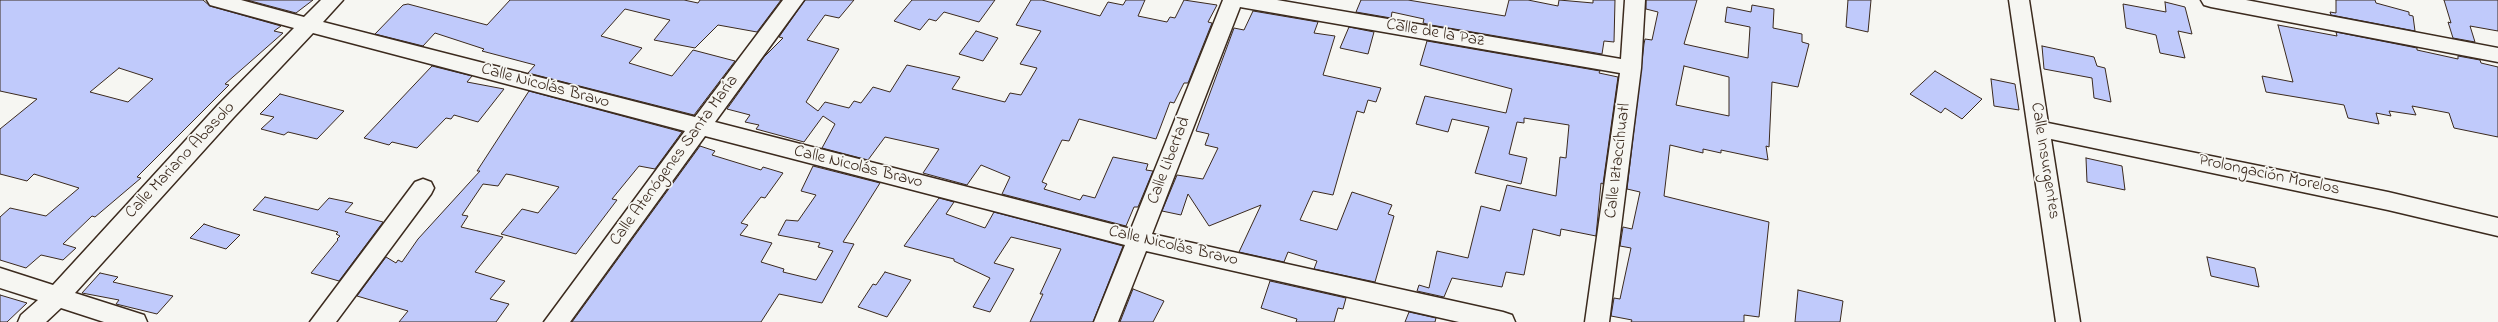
<!DOCTYPE html>
<meta charset="utf-8">
<style>
body{margin:0}
canvas{display:block;background:#f6f6f2}
</style>
<canvas width="2498" height="322"></canvas>
<script>
const g = document.querySelector('canvas').getContext('2d');
g.lineJoin = 'round';
function fillPath(path, color) { g.fillStyle = color; g.fill(path, 'evenodd'); }
const shape = rows => new Path2D(rows.map(r => 'M' + r).join(''));
function trace(path, color, width, dash) { g.strokeStyle = color; g.lineWidth = width; g.lineCap = dash ? 'butt' : 'round'; g.setLineDash(dash || []); g.stroke(path); }
function label(font, color, halo, rows, align = 'center') {
  g.font = font + ' "Indie Flower",sans-serif'; g.lineWidth = 3.5; g.setLineDash([]); g.textBaseline = 'middle'; g.strokeStyle = halo; g.fillStyle = color; for (const [text, x, y, turn = 0] of rows) {
    g.save(); g.translate(x, y); g.rotate((+turn || 0) * Math.PI / 180); g.textAlign = isNaN(turn) ? turn : align; if (halo) g.strokeText(text, 0, 0); g.fillText(text, 0, 0); g.restore();
  }
}
const building = shape([
 [0,0,203,0,210,6,281,26,274,31,283,33,225,84,229,85,137,177,141,178,95,217,92,216,63,244,76,248,63,260,41,255,26,268,0,260,0,217,10,208,46,216,79,188,34,174,27,181,0,174,0,129,37,99,0,91,0,0],
 [119,68,153,79,128,102,90,92,119,68],
 [247,0,313,0,296,13,247,0],
 [510,0,684,0,698,3,700,0,781,0,757,32,718,25,695,48,654,40,670,20,625,9,601,36,642,48,629,63,672,76,693,50,735,61,694,115,528,73,535,65,482,51,484,49,435,33,423,46,375,34,403,5,408,4,487,25,510,0],
 [805,0,854,0,839,18,825,15,807,40,839,49,806,102,818,111,825,102,849,108,854,101,861,103,873,87,890,92,907,65,960,77,952,89,1005,102,1010,93,1021,95,1037,68,1020,64,1041,31,1016,25,1031,0,1042,0,1100,16,1108,2,1123,5,1126,0,1145,0,1138,16,1167,22,1170,17,1175,18,1184,0,1217,5,1208,22,1212,23,1188,83,1184,83,1174,103,1170,102,1156,139,1079,119,1069,141,1062,140,1042,182,1047,184,1044,189,1080,200,1083,195,1095,198,1113,157,1148,164,1146,170,1153,171,1138,207,1134,207,1126,226,1002,194,1010,177,981,165,967,185,923,173,939,149,885,137,868,160,822,148,835,124,823,116,804,142,756,129,759,125,745,122,750,115,727,109,764,57,783,38,779,37,805,0],
 [912,0,995,0,979,22,944,12,936,21,929,19,920,30,894,21,912,0],
 [1361,0,1408,0,1505,16,1509,0,1528,0,1558,6,1559,0,1593,3,1593,0,1615,0,1614,42,1604,41,1602,54,1431,25,1423,23,1424,19,1392,12,1391,18,1356,12,1361,0],
 [1646,0,1697,0,1684,44,1748,58,1750,27,1725,22,1727,7,1751,12,1752,5,1774,9,1773,28,1802,34,1802,42,1809,44,1798,87,1772,82,1769,147,1766,146,1768,160,1721,150,1721,153,1703,149,1703,153,1670,145,1664,196,1769,222,1759,317,1744,315,1744,322,1631,322,1632,320,1611,316,1614,298,1620,299,1631,248,1620,246,1623,227,1632,229,1640,192,1627,189,1644,44,1645,39,1652,40,1658,12,1646,9,1646,0],
 [1684,66,1729,77,1729,116,1676,105,1684,66],
 [1848,0,1871,0,1868,32,1846,27,1848,0],
 [2336,0,2375,0,2376,3,2409,12,2409,15,2413,16,2415,31,2331,15,2330,12,2336,13,2336,0],
 [2444,0,2498,0,2498,31,2470,26,2475,42,2453,38,2448,22,2451,23,2444,0],
 [2165,2,2185,7,2192,34,2178,31,2185,58,2160,53,2156,35,2126,28,2123,4,2166,12,2165,2],
 [1253,11,1318,22,1314,33,1335,36,1323,75,1381,88,1376,102,1368,100,1364,113,1357,111,1333,195,1313,191,1300,220,1337,230,1352,192,1392,205,1388,214,1394,216,1375,282,1314,269,1317,261,1288,252,1284,262,1239,252,1261,205,1209,226,1188,194,1181,215,1162,211,1177,175,1203,179,1218,148,1205,145,1209,134,1196,131,1234,28,1244,30,1253,11],
 [2278,25,2337,36,2336,32,2417,48,2417,50,2458,59,2458,56,2480,60,2481,63,2498,67,2498,137,2454,128,2449,113,2412,106,2416,115,2389,111,2391,116,2376,113,2379,124,2348,118,2344,105,2266,92,2262,76,2293,82,2278,25],
 [1349,27,1374,32,1368,54,1340,48,1349,27],
 [976,31,998,38,983,61,959,54,976,31],
 [1427,41,1600,71,1599,73,1618,77,1603,184,1601,183,1596,236,1561,229,1560,236,1533,229,1524,275,1506,272,1502,287,1452,278,1444,297,1417,291,1419,285,1429,288,1437,251,1468,258,1481,206,1500,211,1507,185,1556,196,1560,157,1566,158,1569,125,1524,118,1524,123,1517,122,1509,154,1527,158,1521,184,1475,173,1489,127,1452,119,1448,132,1416,124,1425,96,1506,113,1512,89,1420,65,1427,41],
 [2042,46,2094,57,2097,66,2105,68,2111,102,2094,98,2092,78,2044,69,2042,46],
 [432,66,472,76,467,82,504,89,478,122,454,115,451,119,446,118,417,148,392,142,389,145,364,138,432,66],
 [1935,71,1982,99,1962,119,1945,108,1941,113,1910,94,1935,71],
 [1991,79,2015,84,2019,110,1994,106,1991,79],
 [529,91,682,132,655,169,639,166,612,199,617,200,576,254,501,234,522,209,538,213,559,187,512,175,506,174,498,186,483,184,462,215,468,216,461,227,503,237,475,272,505,281,490,299,509,304,496,322,399,322,408,311,357,296,386,257,396,263,398,260,402,262,418,239,480,171,477,171,529,91],
 [280,94,344,111,317,139,288,132,284,135,261,129,274,117,260,114,280,94],
 [700,146,715,151,712,155,761,170,763,167,783,173,765,198,761,197,741,223,748,225,740,235,772,243,761,262,784,269,783,272,816,280,833,251,818,247,820,243,778,235,786,220,798,221,816,195,801,191,813,166,880,183,843,242,854,244,822,303,779,294,761,322,572,322,700,146],
 [2086,158,2122,166,2125,190,2087,182,2086,158],
 [265,197,318,210,329,198,353,203,345,212,383,222,339,281,311,273,338,240,337,239,340,236,336,234,338,232,253,210,265,197],
 [939,198,954,202,946,214,985,228,994,212,1123,246,1093,322,1030,322,1043,294,1040,294,1061,249,1011,237,994,263,1014,269,990,312,973,307,990,278,954,261,954,259,904,246,939,198],
 [204,224,216,228,240,235,226,249,190,238,204,224],
 [2207,257,2255,268,2259,287,2211,276,2207,257],
 [885,272,911,280,887,317,858,307,873,284,876,285,885,272],
 [100,273,118,277,113,282,173,296,157,314,116,304,119,300,82,293,100,273],
 [1270,281,1306,289,1346,298,1343,309,1338,308,1334,322,1296,322,1297,319,1261,308,1270,281],
 [1133,289,1164,301,1153,322,1120,322,1133,289],
 [1798,290,1843,301,1840,322,1795,322,1798,290],
 [0,295,27,303,7,322,0,322,0,295],
 [1409,312,1436,318,1435,322,1405,322,1409,312]
]);
const minor = shape([
 [207,0,241,0,304,17,321,0,343,0,323,22,695,117,783,0,804,0,715,122,1131,229,1223,0,1277,0,1621,59,1625,0,1645,0,1641,68,1609,322,1585,322,1620,73,1240,7,1152,234,1503,312,1512,315,1515,322,1459,322,1146,251,1118,322,1094,322,1125,245,705,136,570,322,544,322,685,131,313,33,234,117,75,293,144,315,147,322,104,322,61,308,46,322,18,322,21,315,38,300,0,288,0,268,53,285,218,105,294,28,210,5,207,0],
 [2009,0,2029,0,2048,123,2388,192,2498,218,2498,236,2388,210,2051,139,2080,322,2056,322,2009,0],
 [2201,0,2246,0,2498,48,2498,62,2211,7,2204,5,2201,0],
 [423,179,431,182,434,188,431,194,336,322,310,322,415,182,423,179]
]);
const streetNames = [
 ["Calle de la Paz",1435,34,10],
 ["Calle Nicolás Bravo",545,87,15],
 ["Calle Mariano Abasolo",181,161,-47],
 ["Calle Atenógenes Santa María",675,161,-54],
 ["Calle Libertad",1170,161,-69],
 ["Calle Iztaccíhuatl",1619,161,-83],
 ["Calle Insurgentes",2044,161,81],
 ["Calle Nicolás Bravo",858,168,14],
 ["Prolongación Morelos",2269,176,12],
 ["Calle Nicolás Bravo",1173,247,13]
];
fillPath(building, '#c0cafb');
trace(building, '#3b2a1e', 1);
trace(minor, '#3b2a1e', 3);
fillPath(minor, '#f6f6f2');
label('17px', '#3b2a1e', '#f6f6f2', streetNames);
</script>
